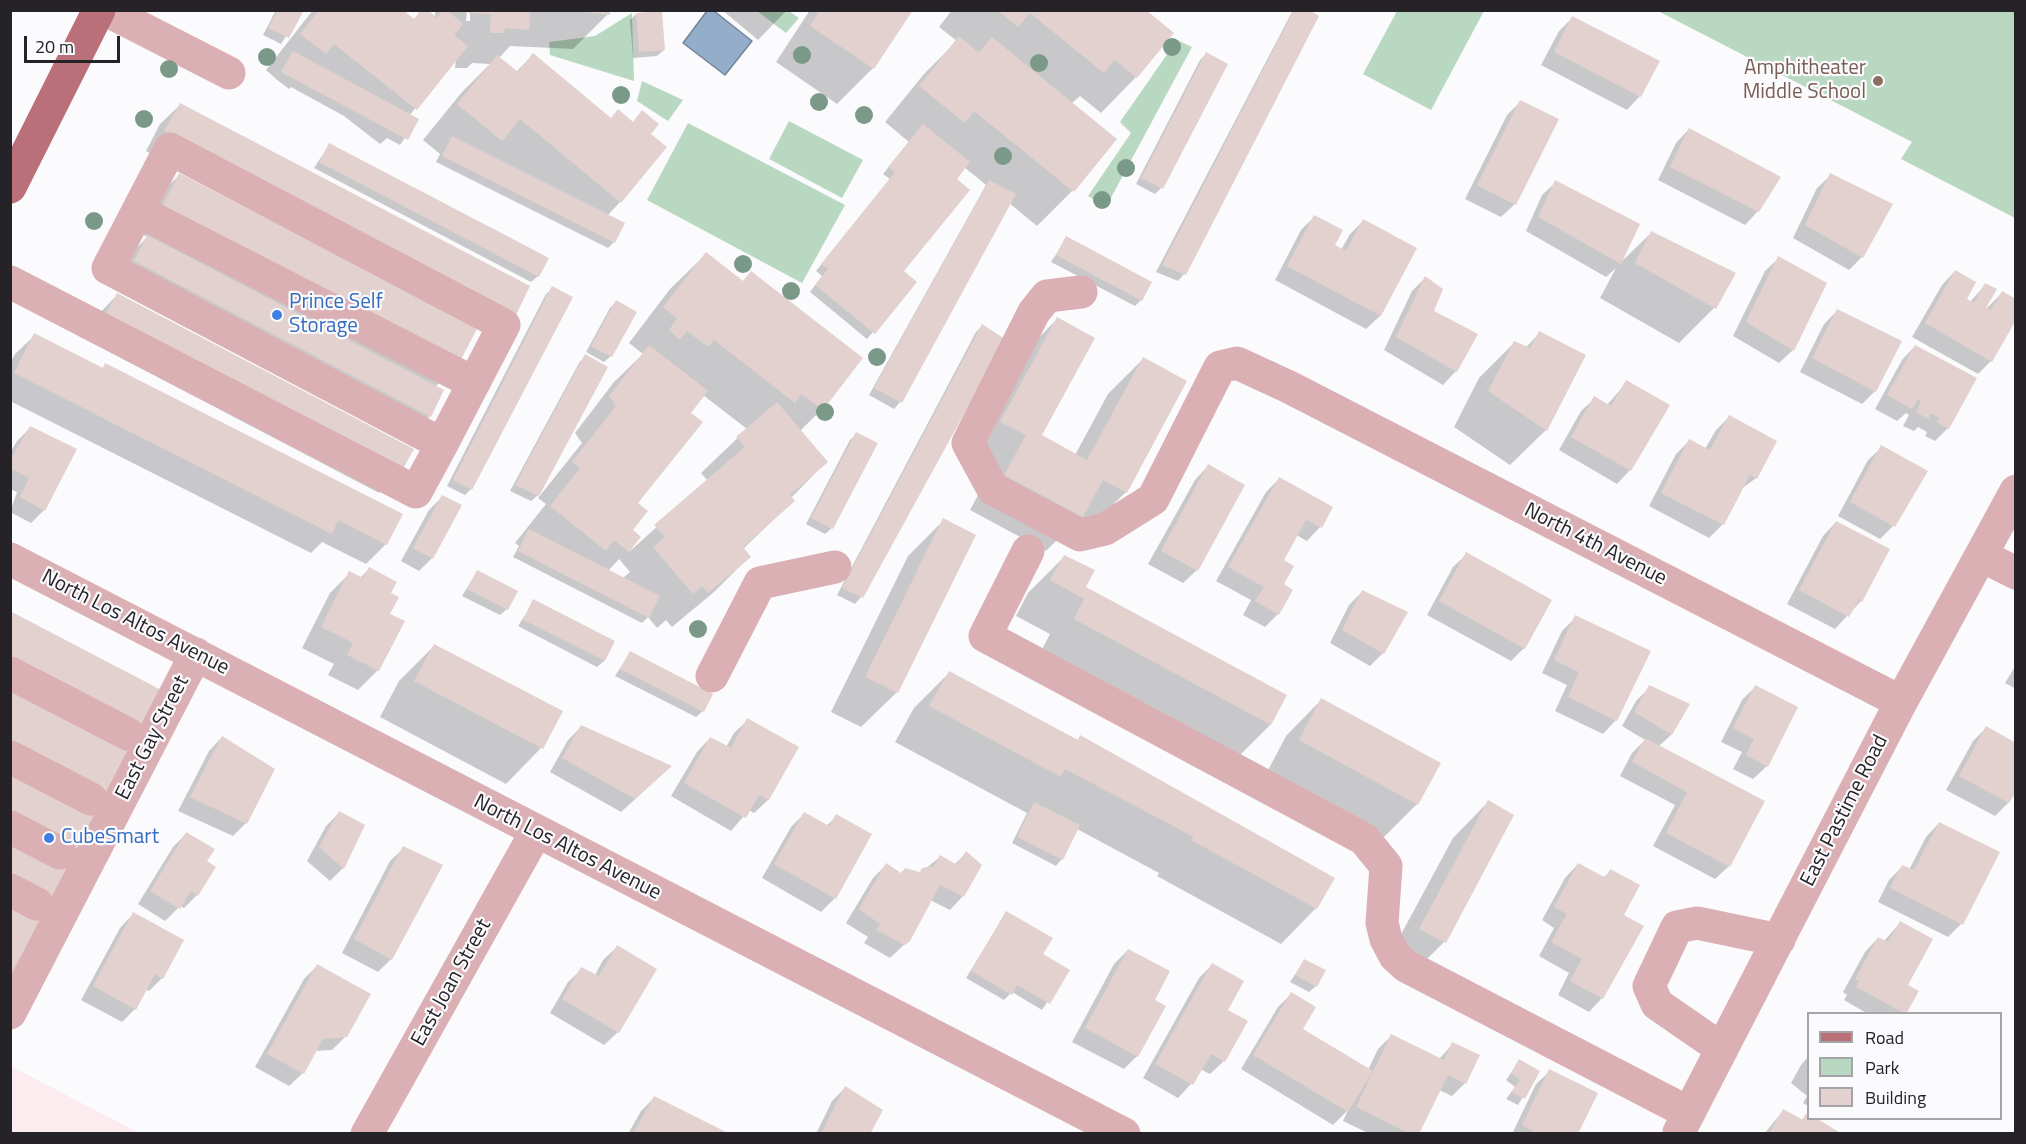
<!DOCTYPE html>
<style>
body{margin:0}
#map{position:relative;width:2026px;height:1144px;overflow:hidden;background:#fbfafd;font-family:"Titillium Web",sans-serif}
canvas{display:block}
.frame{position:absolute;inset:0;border:12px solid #252328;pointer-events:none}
.legend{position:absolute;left:1807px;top:1012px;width:195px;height:108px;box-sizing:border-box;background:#fbfafd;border:2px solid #a5a4a8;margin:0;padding:8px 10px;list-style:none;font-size:18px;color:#252328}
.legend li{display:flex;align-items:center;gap:12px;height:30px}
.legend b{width:30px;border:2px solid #a5a4a8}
.scale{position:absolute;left:24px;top:36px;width:96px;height:27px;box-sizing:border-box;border:3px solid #252328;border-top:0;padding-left:8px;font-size:18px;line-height:21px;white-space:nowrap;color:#252328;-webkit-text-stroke:4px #fbfafd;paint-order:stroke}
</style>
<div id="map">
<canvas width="2026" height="1144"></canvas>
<div class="frame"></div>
<ul class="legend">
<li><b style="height:8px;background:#b97079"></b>Road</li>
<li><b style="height:16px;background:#b8d8c1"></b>Park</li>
<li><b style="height:16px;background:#e2d1ce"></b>Building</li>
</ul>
<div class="scale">20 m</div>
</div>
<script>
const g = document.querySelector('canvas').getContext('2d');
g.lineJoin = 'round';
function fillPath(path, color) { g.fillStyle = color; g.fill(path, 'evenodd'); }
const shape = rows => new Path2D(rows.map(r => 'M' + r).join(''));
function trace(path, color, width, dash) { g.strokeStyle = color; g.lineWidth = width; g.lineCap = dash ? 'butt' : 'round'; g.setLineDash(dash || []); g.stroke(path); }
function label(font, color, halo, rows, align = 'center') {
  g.font = font + ' "Titillium Web",sans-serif'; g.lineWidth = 4.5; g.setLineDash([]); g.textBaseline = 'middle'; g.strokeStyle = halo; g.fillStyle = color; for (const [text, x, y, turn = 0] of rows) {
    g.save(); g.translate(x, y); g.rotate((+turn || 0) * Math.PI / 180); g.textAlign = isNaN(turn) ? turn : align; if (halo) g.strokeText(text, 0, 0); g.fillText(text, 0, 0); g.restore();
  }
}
const commercial = shape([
 [11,1066,26,1074,139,1133,11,1133]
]);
const green = shape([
 [757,11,789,11,799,18,786,33],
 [1397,11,1484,11,1431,110,1363,74],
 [1658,11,2015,11,2015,218,1901,159,1912,142],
 [632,13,634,81,550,55,549,42,595,36],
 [1177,40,1192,47,1106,207,1088,196,1131,133,1120,122],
 [642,81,683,100,668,121,637,101],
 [789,121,863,160,842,198,769,159],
 [688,123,845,205,802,283,647,200]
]);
const water = shape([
 [707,11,714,11,752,41,725,75,683,43,707,11]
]);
const shadow = shape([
 [276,10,302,10,281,44,263,35],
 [313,10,401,10,413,20,422,10,435,18,435,10,467,10,466,21,470,21,470,10,608,10,608,14,573,49,510,46,499,58,516,72,533,55,610,119,632,123,643,112,649,134,620,202,607,216,614,242,608,248,436,162,440,154,423,140,462,92,490,64,472,63,467,68,455,68,456,58,409,116,417,120,400,145,387,138,380,144,344,116,291,87,289,89,276,79,266,70],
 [722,10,787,10,758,40],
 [810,10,912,10,873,68,837,104,776,62],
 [952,10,1143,10,1172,33,1136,77,1101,113,1080,96,1071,104,1115,139,1072,191,1037,226,1009,203,900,402,894,409,869,395,986,185,964,167,954,179,902,271,915,283,867,339,810,292,822,276,816,271,890,179,883,174,909,142,885,122,924,74,957,41,939,27],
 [1293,10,1306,10,1184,274,1178,281,1156,272],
 [636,14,664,50,657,56,633,58,630,20],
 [1572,18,1640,96,1627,110,1541,65,1559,31],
 [1206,54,1161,188,1155,194,1136,184,1200,60],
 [1521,101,1515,204,1501,217,1465,199,1507,115],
 [180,105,495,334,146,151,160,124],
 [1689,129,1758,211,1745,225,1658,180,1676,143],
 [329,145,538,276,531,282,314,168],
 [179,175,456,366,435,387,430,416,410,435,115,281,128,257,147,237,140,233,160,195],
 [1831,175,1862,257,1849,270,1793,238,1817,188],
 [1556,182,1638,225,1619,264,1651,233,1714,308,1679,343,1600,298,1616,268,1606,277,1526,231,1542,195],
 [1314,217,1333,246,1341,250,1350,234,1363,221,1415,249,1380,316,1366,329,1275,280,1301,230],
 [1067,238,1141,300,1135,306,1051,262],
 [706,254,742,282,861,359,822,409,800,431,826,462,791,498,793,501,743,549,749,557,714,592,672,627,666,620,657,628,648,617,642,623,513,557,519,546,515,543,546,504,538,498,582,443,575,433,614,382,643,354,629,343,670,289],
 [703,395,747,429,701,473,708,481,630,551,636,503,689,413],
 [619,559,630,572,623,578,608,571],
 [1779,258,1793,350,1779,363,1733,336,1765,271],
 [1955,271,1965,299,1970,302,1985,285,1984,311,2002,293,1991,361,1978,374,1912,337,1942,285],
 [1425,278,1432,312,1456,371,1443,385,1384,350,1412,291],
 [553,288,471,489,465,495,447,486,546,294],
 [117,295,399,473,379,493,85,339,98,315],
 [616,302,611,356,604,362,586,352,610,308],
 [1837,311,1875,391,1862,404,1800,372,1824,324],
 [1057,319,1040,436,1075,455,1108,394,1143,359,1126,492,1090,527,1077,520,1046,551,970,510,991,471,966,457,1022,355],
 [982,326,861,597,855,604,837,595,976,332],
 [1540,333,1584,356,1546,430,1510,465,1454,427,1479,378,1514,343,1525,348],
 [35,335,102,369,105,365,386,544,366,564,322,542,311,553,10,401,10,363,15,354],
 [1915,346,1948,428,1935,441,1925,436,1927,432,1918,427,1914,431,1903,426,1909,415,1906,413,1897,421,1875,409,1902,360],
 [585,356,606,367,537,496,531,501,510,491,579,363],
 [1627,382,1630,470,1617,484,1559,450,1581,411,1595,398,1607,405],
 [1729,417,1756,478,1740,490,1722,525,1709,538,1649,506,1676,454,1689,441,1705,449,1716,430],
 [30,428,44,510,31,523,10,512,17,492,10,489,10,453,17,441],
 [856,434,832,528,825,534,806,524,850,440],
 [1882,447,1893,526,1880,539,1838,516,1868,460],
 [1208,466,1197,570,1183,583,1148,564,1195,480],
 [1279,479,1331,508,1320,527,1307,541,1296,535,1282,561,1278,614,1265,627,1243,615,1251,600,1216,581,1266,492],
 [442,497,432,558,419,571,401,561,429,510],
 [944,520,897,692,861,727,831,712,908,556],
 [1836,522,1888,550,1861,601,1835,629,1787,604,1823,536],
 [1467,554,1524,648,1511,661,1427,615,1453,567],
 [1064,557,1084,588,1285,696,1270,725,1235,760,1039,655,1050,634,1016,616,1028,593],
 [369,569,389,593,388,614,378,670,358,690,328,675,334,664,302,648,330,593,350,573,360,578],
 [477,572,507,609,500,615,462,596],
 [1362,592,1383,653,1370,666,1330,643,1349,605],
 [534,601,613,642,604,661,597,667,518,626],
 [1576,617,1616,720,1603,734,1555,711,1567,685,1542,673,1562,631],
 [434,646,561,711,541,748,506,784,380,717,399,681],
 [630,653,703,711,696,717,615,676],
 [2016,665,2016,689,2005,683],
 [949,673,1076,741,1081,737,1316,908,1281,944,1157,876,1159,873,1077,829,1062,859,1056,866,1012,843,1027,813,895,742,914,708],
 [1650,687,1688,705,1671,735,1659,746,1763,802,1729,866,1715,879,1653,846,1675,805,1620,776,1632,753,1645,740,1622,726,1636,701],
 [1755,687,1767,766,1753,779,1733,769,1742,752,1721,742,1742,700],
 [1321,700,1417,804,1382,839,1265,776,1286,736],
 [748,720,797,747,768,800,754,813,749,810,731,831,671,796,697,752,710,738,726,747,734,733],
 [581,727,657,779,621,812,550,772,568,740],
 [1986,728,2016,789,2008,803,1995,816,1946,790,1973,741],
 [222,737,246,823,233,836,178,811,209,751],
 [1488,802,1444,942,1409,977,1385,964,1453,838],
 [339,813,343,868,330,881,307,861,326,826],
 [804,814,826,826,837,816,870,835,835,898,821,912,762,878,791,827],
 [1939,823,1961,924,1948,937,1878,902,1889,880,1903,866,1909,870,1926,837],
 [187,833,205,861,197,895,184,908,180,906,165,921,138,904,173,847],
 [404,848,391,959,378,972,342,953,390,861],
 [966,853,963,896,950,910,930,900,909,940,890,958,864,943,868,937,846,923,873,878,886,865,900,875,920,873,940,857,954,865],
 [1578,864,1603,878,1611,871,1621,916,1602,998,1589,1012,1558,995,1569,973,1539,956,1554,928,1542,920,1565,878],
 [1006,913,1041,955,1068,970,1042,1010,1012,992,1004,1000,966,978],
 [133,914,162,978,149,991,145,989,135,1009,122,1022,81,1000,120,928],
 [1900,923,1906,986,1917,991,1905,1014,1868,1014,1844,1000,1847,995,1843,992,1865,952,1878,938,1884,941],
 [617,947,618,1032,604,1045,550,1013,568,982,582,969,595,975,603,960],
 [1128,950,1153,1000,1137,1056,1124,1069,1072,1042,1114,964],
 [1304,961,1316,986,1309,992,1290,982],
 [1212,965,1226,1011,1224,1061,1210,1074,1200,1069,1191,1084,1178,1098,1143,1078,1199,978],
 [317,966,346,1036,332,1050,314,1051,303,1073,289,1086,255,1067,304,979],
 [1291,994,1301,1029,1368,1070,1378,1049,1391,1036,1439,1059,1453,1044,1465,1083,1452,1096,1439,1090,1418,1134,1370,1134,1343,1121,1348,1110,1333,1125,1241,1069,1278,1007],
 [1808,1057,1808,1106,1803,1103,1807,1096,1791,1083,1801,1065],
 [1519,1061,1538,1072,1518,1105,1506,1099,1515,1087,1506,1080],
 [1550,1071,1576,1134,1512,1134,1536,1084],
 [845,1088,868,1134,816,1134,832,1101],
 [655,1097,726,1134,628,1134,641,1111],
 [1783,1111,1801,1121,1806,1115,1808,1118,1839,1134,1764,1134]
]);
const building = shape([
 [278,10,304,10,289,38,268,28],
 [319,10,403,10,414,19,421,10,428,10,437,18,443,10,447,10,463,24,454,35,468,46,417,110,334,44,326,54,300,34],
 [469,10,530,10,529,30,505,28,504,33,490,33,491,14,468,13],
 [567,10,610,10,610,15],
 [820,10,913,10,874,69,810,26],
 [997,10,1146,10,1174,33,1137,78,1115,60,1104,73,1030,13,1018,27],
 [1294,10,1309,10,1319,16,1186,275,1162,265],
 [662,11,665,50,639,52,636,13],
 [1572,16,1660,61,1641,97,1554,52],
 [959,36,979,53,992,37,1117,139,1074,192,974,111,965,123,919,86],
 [293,51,419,119,408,140,281,72],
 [1206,52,1228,64,1163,189,1141,178],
 [533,53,611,118,618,109,633,122,642,110,659,124,651,134,667,147,621,203,520,119,502,141,457,104,497,55,518,72],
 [1520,100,1559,119,1516,205,1477,185],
 [180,103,530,286,516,315,164,131],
 [923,124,970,162,957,179,970,190,904,271,917,282,875,334,815,285,828,269,821,264,895,172,888,167],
 [1689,128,1781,177,1759,212,1670,167],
 [452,136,625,223,615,243,442,156],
 [329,143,549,258,539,277,319,162],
 [179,173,478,327,457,367,159,213],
 [1830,173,1893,204,1863,258,1805,225],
 [989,180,1016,194,902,403,874,388],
 [1555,180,1640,224,1621,264,1538,217],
 [1314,215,1343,230,1335,245,1346,251,1363,219,1417,248,1381,316,1287,266],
 [1651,231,1736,273,1716,309,1635,263],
 [147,235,444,390,431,417,134,261],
 [1066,236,1152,282,1142,301,1056,255],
 [706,252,743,281,751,271,863,358,823,410,801,394,795,403,714,340,708,347,687,331,680,340,669,330,677,318,663,307],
 [1778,256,1827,283,1794,351,1746,322],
 [1955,270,1976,282,1967,299,1974,303,1985,283,1997,289,1986,308,1991,310,2002,291,2016,299,2016,320,1992,362,1925,323],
 [1425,276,1443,289,1434,311,1478,334,1457,372,1396,337],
 [552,286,573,297,472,490,453,480],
 [117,293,414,449,400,474,103,319],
 [616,300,637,312,612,357,591,346],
 [1837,309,1902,341,1876,392,1812,358],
 [1057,317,1095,338,1042,435,1087,460,1143,357,1187,381,1127,493,1103,480,1083,517,1004,475,1026,435,1000,422],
 [982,324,1005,339,863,598,842,588],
 [1539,331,1586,355,1547,431,1488,391,1514,341,1530,348],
 [34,333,103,368,105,363,403,514,387,545,338,520,332,534,14,373],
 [649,345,708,391,691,413,703,422,638,503,648,511,633,530,641,537,629,552,614,540,606,551,550,506,580,468,572,462,616,406,609,396],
 [1915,345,1977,378,1949,429,1937,422,1939,418,1931,413,1928,419,1916,412,1921,401,1918,399,1912,409,1887,395],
 [585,354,608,367,539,496,515,485],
 [1626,380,1670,405,1631,471,1571,437,1594,396,1611,406],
 [777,402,828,462,790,495,795,501,743,547,751,557,708,593,702,586,693,594,653,547,665,537,654,525,745,447,736,437],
 [1729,415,1777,441,1757,479,1750,475,1724,525,1661,493,1689,439,1710,450],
 [30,426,77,449,45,511,20,497,29,478,10,468,10,461],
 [856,432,878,443,833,529,811,518],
 [1881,445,1928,471,1895,527,1850,502],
 [1208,464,1245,485,1198,571,1161,551],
 [1279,477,1333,507,1322,528,1306,520,1284,560,1294,566,1284,584,1293,590,1279,615,1255,601,1264,587,1228,567],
 [442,495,462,505,433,559,413,548],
 [943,518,976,535,898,693,865,677],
 [1836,521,1890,549,1862,602,1859,600,1849,617,1799,590],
 [529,529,660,596,649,618,518,551],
 [1466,552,1552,600,1525,649,1439,601],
 [1064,555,1095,570,1086,587,1287,695,1271,725,1074,619,1084,599,1050,580],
 [369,567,397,582,391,593,399,597,390,614,405,621,379,671,347,655,353,643,321,627,349,571,363,578],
 [477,570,518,591,508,610,467,589],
 [1362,590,1408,612,1384,654,1342,630],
 [533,599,615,641,605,661,523,620],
 [10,611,165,692,10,984],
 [1575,615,1651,651,1617,721,1568,697,1579,672,1554,660],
 [434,644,563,711,543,749,414,681],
 [630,651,713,694,704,712,620,669],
 [949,671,1078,740,1080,735,1335,878,1317,909,1191,840,1194,837,1065,769,1061,777,929,706],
 [1649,685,1690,704,1672,735,1634,712],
 [1755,685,1798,707,1768,767,1746,755,1754,739,1733,728],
 [1321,698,1441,763,1418,805,1299,740],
 [747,718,799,747,769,800,759,795,746,818,684,783,710,737,731,748],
 [581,725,672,766,635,799,562,758],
 [1986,726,2016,743,2016,792,2009,803,1959,776],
 [222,736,275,769,247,824,190,797],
 [1645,738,1765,801,1730,867,1666,833,1687,792,1632,762],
 [1488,800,1514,815,1446,943,1419,929],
 [1034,802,1080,825,1063,860,1017,837],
 [339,811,365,825,344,869,319,847],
 [804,812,829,826,836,814,872,834,836,899,774,864],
 [1939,822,2000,852,1963,925,1890,888,1902,865,1914,870],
 [186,832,215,849,207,861,216,867,198,896,191,891,180,909,150,891],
 [403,846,443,865,392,960,354,939],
 [966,851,982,865,964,897,940,885,910,941,905,945,876,930,880,924,859,909,886,863,901,873,905,868,920,872,922,868,934,866,940,855,957,865],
 [1578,863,1606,878,1610,869,1640,885,1624,915,1644,926,1603,999,1570,981,1582,959,1551,942,1567,914,1554,907],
 [1006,911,1053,938,1043,954,1070,970,1050,1004,1017,985,1012,995,971,971],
 [133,912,184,940,163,979,155,974,136,1010,93,986],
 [1900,921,1933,939,1908,985,1919,991,1906,1014,1856,987,1859,981,1855,979,1878,937,1888,942],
 [617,945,657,969,619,1033,562,999,581,967,599,976],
 [1128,949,1170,971,1155,1000,1166,1006,1138,1057,1085,1028],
 [1304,959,1326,970,1317,987,1295,975],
 [1212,963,1244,981,1228,1010,1248,1021,1225,1062,1211,1054,1193,1085,1155,1064],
 [317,964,371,994,347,1037,323,1039,304,1074,267,1054],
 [1291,992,1316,1007,1303,1029,1373,1071,1348,1112,1253,1055],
 [1391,1034,1444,1060,1452,1042,1480,1055,1466,1084,1448,1075,1419,1134,1411,1134,1356,1107],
 [1519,1059,1540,1071,1525,1099,1511,1092,1520,1080,1511,1073],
 [1549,1069,1598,1093,1578,1134,1531,1134,1533,1131,1522,1125],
 [845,1086,883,1110,870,1134,821,1134],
 [654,1096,730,1134,633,1134],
 [1783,1109,1803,1120,1806,1113,1808,1118,1816,1118,1842,1134,1769,1134]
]);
const minor = shape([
 [106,10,229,73],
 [138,211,474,383],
 [10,282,416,492,442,444,504,325,170,149,108,268,442,444],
 [1081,292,1047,296,1034,312,968,443,993,489,1080,535,1105,529,1153,499,1220,367,1237,363,1289,387,1901,702],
 [1028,551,985,636,1364,839,1386,866,1382,923,1386,939,1395,956,1406,966,1689,1113],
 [1982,556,2016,573],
 [10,559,1124,1134],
 [10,673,128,734],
 [712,676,760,583,835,567],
 [10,757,91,799],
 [10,827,60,853],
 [10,890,37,904],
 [10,1013,196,654],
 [1722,1049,1657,1004,1649,986,1677,927,1697,923,1779,940],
 [1679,1132,1901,702,2016,491],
 [367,1134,536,832]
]);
const major = shape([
 [10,187,99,10]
]);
const trees = [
 [1172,47],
 [802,55],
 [267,57],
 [1039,63],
 [169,69],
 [621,95],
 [819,102],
 [864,115],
 [144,119],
 [1003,156],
 [1126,168],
 [1102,200],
 [94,221],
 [743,264],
 [791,291],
 [877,357],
 [825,412],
 [698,629]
];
const markers = [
 [1878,81,6,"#8d6e63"],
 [277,315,6,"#3f7fe0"],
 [49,838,6,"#3f7fe0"]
];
const educationNames = [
 ["Amphitheater",1866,69],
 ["Middle School",1866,93]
];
const shopNames = [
 ["Prince Self",289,303],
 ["Storage",289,327],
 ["CubeSmart",61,838]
];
const streetNames = [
 ["North 4th Avenue",1595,545,27],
 ["North Los Altos Avenue",135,623,27],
 ["East Gay Street",153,738,-63],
 ["East Pastime Road",1845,811,-63],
 ["North Los Altos Avenue",567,848,27],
 ["East Joan Street",452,983,-61]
];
fillPath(commercial, '#fcecf0');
fillPath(green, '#b8d8c1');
fillPath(water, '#94aec9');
trace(water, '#738499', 1.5);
fillPath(shadow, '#0003');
fillPath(building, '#e2d1ce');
trace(minor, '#dab0b4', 33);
trace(major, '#b97079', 33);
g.fillStyle = '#7b9988';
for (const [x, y] of trees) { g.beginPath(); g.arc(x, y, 9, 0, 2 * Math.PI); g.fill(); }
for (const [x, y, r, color] of markers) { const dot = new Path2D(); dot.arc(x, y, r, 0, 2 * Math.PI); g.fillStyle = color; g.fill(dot); trace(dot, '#fbfafd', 2); }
label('21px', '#785e54', '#fbfafd', educationNames, 'right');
label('21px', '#366cbe', '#fbfafd', shopNames, 'left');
label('21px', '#252328', '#fbfafd', streetNames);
</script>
